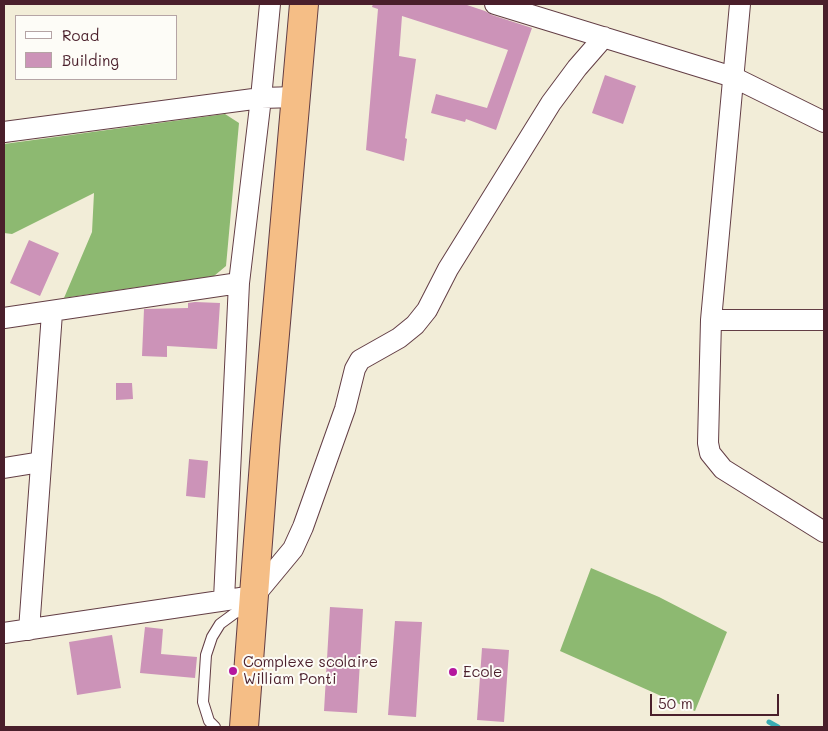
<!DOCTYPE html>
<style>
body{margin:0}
#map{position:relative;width:828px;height:731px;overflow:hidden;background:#f2edd8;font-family:Mali,sans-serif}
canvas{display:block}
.frame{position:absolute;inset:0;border:5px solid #4a1f2b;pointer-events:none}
.legend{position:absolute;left:15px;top:15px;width:162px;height:65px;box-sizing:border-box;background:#fdfcf7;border:1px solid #b5a4a5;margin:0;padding:6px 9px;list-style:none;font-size:15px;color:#4a1f2b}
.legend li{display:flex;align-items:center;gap:10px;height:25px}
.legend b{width:25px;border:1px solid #b5a4a5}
.scale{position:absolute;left:650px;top:694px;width:129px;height:22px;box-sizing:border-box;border:2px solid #4a1f2b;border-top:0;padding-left:6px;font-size:15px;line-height:18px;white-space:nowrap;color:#4a1f2b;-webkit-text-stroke:4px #fdfcf7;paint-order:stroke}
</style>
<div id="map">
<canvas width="828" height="731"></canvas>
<div class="frame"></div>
<ul class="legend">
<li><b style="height:6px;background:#fff"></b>Road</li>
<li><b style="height:14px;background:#cc93b8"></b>Building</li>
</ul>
<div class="scale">50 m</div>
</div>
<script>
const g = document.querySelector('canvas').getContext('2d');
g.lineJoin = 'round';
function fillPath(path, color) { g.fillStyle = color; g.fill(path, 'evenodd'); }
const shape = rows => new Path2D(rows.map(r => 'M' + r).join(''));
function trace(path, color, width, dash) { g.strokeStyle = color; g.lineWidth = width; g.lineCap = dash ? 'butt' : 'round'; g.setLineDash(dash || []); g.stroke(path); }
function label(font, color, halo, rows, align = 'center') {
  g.font = font + ' Mali,sans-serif'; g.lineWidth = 4; g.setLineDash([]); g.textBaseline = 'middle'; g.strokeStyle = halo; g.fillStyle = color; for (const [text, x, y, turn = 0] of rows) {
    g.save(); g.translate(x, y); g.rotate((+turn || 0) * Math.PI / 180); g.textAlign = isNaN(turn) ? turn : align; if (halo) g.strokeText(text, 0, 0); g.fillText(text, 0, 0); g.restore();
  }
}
const forest = shape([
 [225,114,239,123,226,266,214,276,64,298,92,232,94,193,12,234,4,233,4,144],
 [591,568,659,597,727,632,695,711,560,651]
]);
const stream = shape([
 [769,722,778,727]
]);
const building = shape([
 [373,4,464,4,485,11,492,15,532,28,496,130,466,119,465,122,431,113,436,94,487,108,508,50,402,16,399,56,416,59,405,138,407,139,404,161,366,150,378,9,372,7],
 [605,75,636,86,623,124,592,113],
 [29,240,59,253,40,296,10,283],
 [195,302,220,303,217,349,167,346,167,357,142,356,144,309,188,308,188,303],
 [116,383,132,383,133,399,116,400],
 [189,459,208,461,205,498,186,496],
 [330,607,363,609,357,713,324,711],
 [395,621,422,622,416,717,388,715],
 [145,627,163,629,161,654,197,657,195,678,140,673],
 [112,635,121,688,77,695,69,642],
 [482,648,509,650,504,722,477,720]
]);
const lane = shape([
 [215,727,209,721,203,702,206,655,212,637,220,624,235,613,252,609]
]);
const street = shape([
 [495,4,733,77,824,122],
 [740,4,711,320,708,443,710,453,723,469,824,532],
 [4,132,261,98,296,97],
 [4,318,239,283],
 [711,320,824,320],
 [4,468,41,462],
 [224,599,239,283,261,98,270,4],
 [29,630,52,313],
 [4,633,254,596,293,549,303,527,345,409,355,369,360,360,399,338,415,325,427,310,448,269,551,103,577,68,604,37]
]);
const highway = shape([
 [244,727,266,436,304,4]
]);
const markers = [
 [233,671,5,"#b5179e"],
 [453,672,5,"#b5179e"]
];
const poiNames = [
 ["Complexe scolaire",243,662],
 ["William Ponti",243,679],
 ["Ecole",463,672]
];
fillPath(forest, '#8db971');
trace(stream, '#3aacb3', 5);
fillPath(building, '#cc93b8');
trace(lane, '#633e45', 12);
trace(street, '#633e45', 22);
trace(highway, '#633e45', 30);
trace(lane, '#fff', 10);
trace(street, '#fff', 20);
trace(highway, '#f5be86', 28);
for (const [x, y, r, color] of markers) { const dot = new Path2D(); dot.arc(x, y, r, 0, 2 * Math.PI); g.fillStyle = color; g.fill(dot); trace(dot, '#fdfcf7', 2); }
label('15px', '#4a1f2b', '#fdfcf7', poiNames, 'left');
</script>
